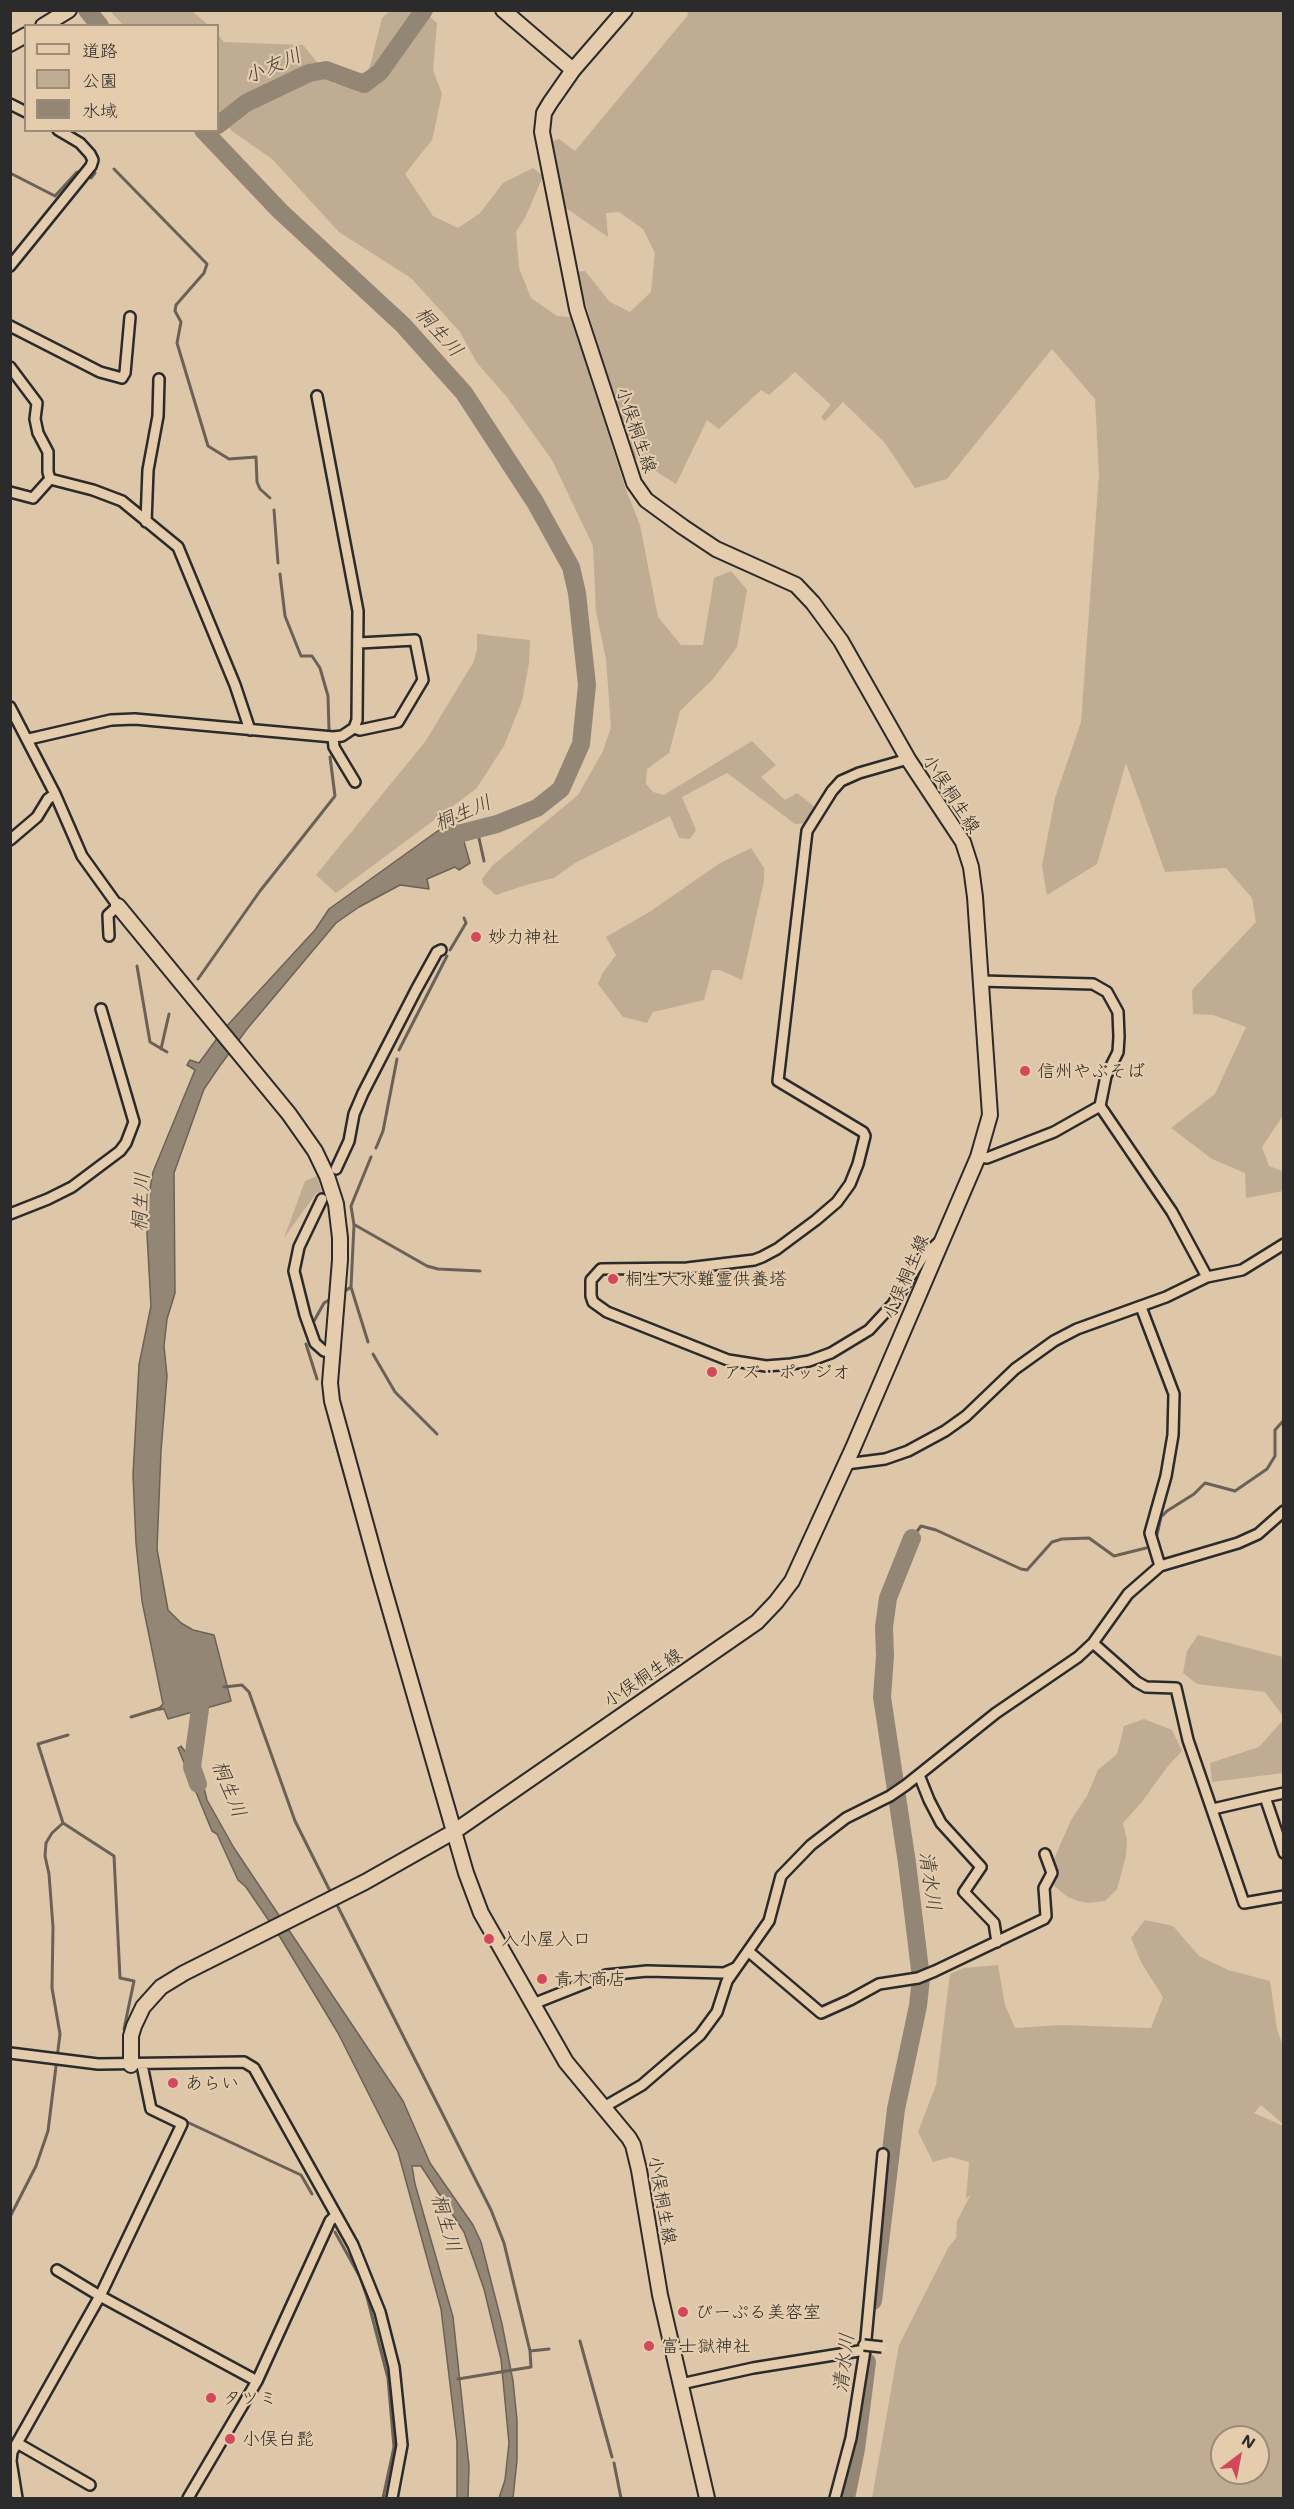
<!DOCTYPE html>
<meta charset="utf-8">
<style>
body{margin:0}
#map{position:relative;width:1294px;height:2509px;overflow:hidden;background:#dec6a8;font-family:Mali,"Klee One",sans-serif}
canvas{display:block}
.frame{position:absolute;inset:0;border:12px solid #2b2b2b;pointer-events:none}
.legend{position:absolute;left:24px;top:24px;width:195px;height:108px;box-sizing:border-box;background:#e5ccad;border:2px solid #9b8c79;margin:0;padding:8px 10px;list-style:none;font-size:18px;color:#2b2b2b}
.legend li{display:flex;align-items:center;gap:12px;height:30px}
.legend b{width:30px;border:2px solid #9b8c79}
.north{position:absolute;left:1210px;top:2425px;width:60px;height:60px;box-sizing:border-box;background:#e5ccad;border:2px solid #9b8c79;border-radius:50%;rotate:32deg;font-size:16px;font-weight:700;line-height:24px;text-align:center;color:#2b2b2b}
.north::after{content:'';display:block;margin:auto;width:21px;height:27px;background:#d1495b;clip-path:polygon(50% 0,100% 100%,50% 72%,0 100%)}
</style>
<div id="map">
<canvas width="1294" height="2509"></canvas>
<div class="frame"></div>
<ul class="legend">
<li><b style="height:8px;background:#e5ccad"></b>道路</li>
<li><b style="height:16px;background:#c0ac93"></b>公園</li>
<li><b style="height:16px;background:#948675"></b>水域</li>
</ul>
<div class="north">N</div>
</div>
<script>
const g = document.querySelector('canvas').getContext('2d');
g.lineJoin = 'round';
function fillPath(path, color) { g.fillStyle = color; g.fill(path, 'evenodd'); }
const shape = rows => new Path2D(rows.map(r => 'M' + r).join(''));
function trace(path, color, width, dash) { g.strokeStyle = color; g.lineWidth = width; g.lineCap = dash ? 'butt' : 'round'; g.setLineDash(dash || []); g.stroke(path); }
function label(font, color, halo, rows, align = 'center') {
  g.font = font + ' Mali,"Klee One",sans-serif'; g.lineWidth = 4.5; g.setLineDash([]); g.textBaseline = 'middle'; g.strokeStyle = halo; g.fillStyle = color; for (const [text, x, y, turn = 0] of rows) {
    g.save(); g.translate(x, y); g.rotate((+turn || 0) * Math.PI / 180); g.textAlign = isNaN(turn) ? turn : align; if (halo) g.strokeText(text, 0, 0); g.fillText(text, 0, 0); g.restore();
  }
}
const green = shape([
 [110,11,192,11,208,25,123,25],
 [389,11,423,11,437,23,433,70,442,94,432,140,405,174,433,216,458,228,480,213,503,183,533,168,543,176,526,216,516,232,519,268,531,298,557,316,571,317,625,487,640,525,658,617,681,645,703,645,714,578,731,571,747,590,737,647,713,679,680,711,669,753,647,769,646,784,653,792,664,795,752,741,776,765,761,777,785,800,797,793,815,807,808,823,795,824,727,773,682,797,696,830,690,839,679,838,670,816,575,863,554,878,526,885,496,895,483,884,482,879,492,866,578,795,603,751,611,727,606,659,596,612,593,546,552,460,506,396,477,363,460,332,411,278,339,232,272,159,232,131,218,115,218,35,224,42,303,45,335,84,369,70,382,18],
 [687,11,1283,11,1284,1114,1262,1147,1269,1166,1283,1171,1283,1191,1246,1198,1245,1173,1212,1159,1171,1128,1215,1094,1246,1027,1213,1015,1193,1014,1192,990,1256,922,1252,898,1226,868,1165,872,1126,763,1097,864,1047,895,1042,866,1055,798,1081,722,1099,474,1095,399,1052,349,947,479,915,488,885,443,843,402,825,421,821,417,831,405,795,372,769,395,761,390,719,429,707,420,676,484,632,456,576,272,585,271,610,302,630,312,651,292,655,253,643,229,619,212,606,213,608,237,563,206,550,142,559,139,575,151,688,15],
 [477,634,530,640,529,663,522,701,504,746,476,789,336,893,316,875,425,742,473,663,477,650],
 [751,848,764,868,764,881,742,980,720,970,712,970,704,1000,653,1012,647,1023,623,1017,598,984,602,974,616,955,606,937,651,911,720,863],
 [317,1176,325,1202,317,1192,284,1238,305,1181],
 [1198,1635,1283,1657,1283,1716,1265,1692,1197,1684,1183,1673,1187,1651],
 [1144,1719,1172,1730,1182,1751,1168,1766,1141,1803,1123,1823,1127,1840,1126,1856,1117,1889,1105,1901,1088,1903,1078,1901,1068,1897,1054,1886,1050,1870,1054,1859,1071,1820,1087,1796,1098,1770,1117,1754,1124,1726],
 [1283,1720,1283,1773,1212,1782,1210,1763,1259,1747],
 [1145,1920,1173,1926,1199,1956,1228,1970,1270,1981,1277,2029,1283,2046,1283,2124,1261,2105,1254,2113,1283,2126,1283,2498,872,2498,899,2345,948,2248,956,2238,957,2221,971,2194,966,2199,969,2162,951,2157,933,2162,918,2132,936,2085,950,1974,964,1968,998,1965,1005,2005,1015,2028,1062,2025,1151,2028,1163,1997,1142,1964,1131,1938],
 [1222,2437,1258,2437,1258,2473,1222,2473]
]);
const water = shape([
 [457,817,470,863,459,870,455,867,427,879,429,889,400,885,359,907,336,923,247,1029,219,1067,204,1089,174,1173,175,1293,167,1319,164,1346,167,1376,161,1451,157,1549,168,1610,181,1623,193,1630,214,1635,231,1701,168,1719,164,1709,159,1710,159,1708,163,1704,142,1601,136,1543,133,1475,139,1365,151,1306,147,1234,150,1189,153,1172,195,1070,187,1065,190,1060,199,1063,224,1029,315,930,329,909,457,817],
 [181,1746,200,1772,207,1800,234,1848,403,2101,430,2163,473,2225,481,2242,502,2324,513,2381,517,2420,517,2460,513,2498,499,2498,505,2480,509,2443,501,2359,484,2289,464,2232,421,2166,412,2166,415,2184,453,2317,469,2466,468,2498,457,2498,457,2442,441,2309,398,2152,338,2033,280,1937,246,1887,238,1880,217,1834,212,1831,178,1748,181,1746]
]);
const stream = shape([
 [114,169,207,264,204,273,176,305,175,311,181,322,177,343,208,446,229,459,256,457,257,482,260,489,270,498],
 [10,173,55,196,77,172],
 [91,178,95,173],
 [274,510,278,563],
 [280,574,285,616,301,656,312,656,320,668,328,696,329,730],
 [477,829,484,861],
 [450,950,466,923,464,918],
 [137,966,150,1042,167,1052],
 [198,979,260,891,335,796,330,757],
 [161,1049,169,1014],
 [399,1050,447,956],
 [376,1148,383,1131,397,1059],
 [355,1225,427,1266,438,1269,480,1271],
 [351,1287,368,1342],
 [342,1293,351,1287,354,1225,351,1206,371,1157],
 [314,1321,324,1303,334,1297],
 [306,1344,317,1379],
 [373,1354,395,1392,437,1434],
 [335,1441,424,1751],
 [1157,1535,1161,1517,1167,1511,1194,1494,1205,1483,1235,1491,1267,1469,1275,1456,1275,1430,1284,1420],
 [912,1538,921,1526,936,1530,1021,1569,1027,1570,1052,1542,1062,1539,1089,1538,1114,1556,1146,1548],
 [224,1687,242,1685,249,1692,295,1821,332,1895],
 [131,1717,161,1708],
 [68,1735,38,1744,63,1823,114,1856,120,1978,134,1981,124,2029],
 [335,1901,491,2210,504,2243,530,2351,549,2349],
 [187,2122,301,2175,312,2194],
 [10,2217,36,2166,48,2131,60,2034,52,1988,53,1927,49,1874,45,1856,46,1843,52,1833,63,1823],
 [335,2232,360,2277,367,2297,388,2378,394,2447,383,2498],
 [580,2341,612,2457],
 [458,2379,531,2367,530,2351],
 [614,2463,621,2498]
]);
const river = shape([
 [87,10,100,26],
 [218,125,246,103,309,73,326,70,364,84,380,72,424,10],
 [203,130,280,211,403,325,464,393,535,502,571,567,577,593,587,685,581,744,561,789,537,808,497,824,462,833,443,846],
 [184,1690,200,1709,192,1767,198,1784],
 [873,2301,896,2109,918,2006,921,1978,907,1863,882,1697,885,1656,884,1627,888,1598,912,1538],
 [846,2498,856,2449,867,2362]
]);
const street = shape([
 [10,104,26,112],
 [10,266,91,166,93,160,90,154,80,143,58,130],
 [10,326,100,372,122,378,125,373,130,317],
 [10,367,37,403,35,419,38,433,48,452,48,472,50,479],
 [50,479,93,490,122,501,178,547,235,685,250,730],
 [10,492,33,498,50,479],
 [146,522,148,470,158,416,159,379],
 [10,707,55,794,82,856,118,906,108,915,109,936],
 [354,728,360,730,398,722,423,680,415,640,359,643],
 [333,737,334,747,355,782],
 [29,739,111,720,135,719,333,737,342,736,354,728,357,720,358,611,317,396],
 [908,759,859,773,841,781,832,791,807,831,778,1081,863,1132,865,1136,858,1164,850,1184,837,1202,816,1220,777,1249,762,1257,754,1260,687,1268,601,1269,591,1280,591,1296,593,1302,607,1312,728,1360,766,1366,791,1364,809,1361,831,1353,869,1330,893,1304,922,1258,942,1239],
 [10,840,37,817,48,799,55,794],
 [980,981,1093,984,1107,992,1118,1012,1119,1037,1118,1052,1106,1076,1100,1106,1172,1212,1207,1277],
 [978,1157,987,1158,1054,1132,1100,1106],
 [336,1169,349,1141,354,1114,363,1093,416,990,437,952,441,950],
 [322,1199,299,1247,294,1271,305,1315,315,1343,324,1351,332,1353],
 [10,1214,48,1199,72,1187,120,1151,126,1143,134,1122,101,1009],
 [1141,1307,1174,1394,1173,1435,1166,1476,1150,1533,1160,1566],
 [846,1464,885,1459,908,1451,945,1431,966,1416,1015,1369,1054,1341,1077,1329,1166,1297,1207,1277,1242,1270,1284,1244],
 [1093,1643,1137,1682,1146,1687,1176,1688,1188,1740,1244,1903,1284,1896],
 [919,1775,929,1800,941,1823,981,1867,964,1892,994,1923,997,1942],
 [1265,1797,1284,1793],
 [1213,1809,1265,1797,1284,1853],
 [748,1951,821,2013,850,2000,879,1984,918,1978,935,1971,1044,1919,1046,1916,1044,1888,1052,1873,1045,1854],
 [533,2004,606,1975,647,1971,724,1973,735,1968],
 [10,2053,98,2064,244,2062,254,2068,353,2245,380,2312,394,2367,402,2445,392,2498],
 [604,2107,642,2085,700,2035,717,2012,727,1981,769,1921,781,1876,811,1845,846,1818,890,1796,906,1785,996,1713,1078,1657,1093,1643,1128,1594,1160,1566,1238,1543,1258,1534,1284,1511],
 [57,2270,100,2296,257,2381],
 [681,2384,753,2368,865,2350,864,2345],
 [17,2443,90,2485],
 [17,2498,11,2461,12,2452,100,2296,182,2124,151,2109,142,2065],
 [188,2498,257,2381,330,2221,336,2215],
 [835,2498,851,2438,865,2350,883,2154]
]);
const secondary = shape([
 [503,10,573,70],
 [43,26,69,10],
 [10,44,26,35],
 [118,906,289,1114,315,1151,327,1176,336,1204,340,1238,340,1260,330,1383,332,1401,379,1572,466,1873,481,1913,566,2062,629,2138,633,2145,639,2170,660,2295,707,2498],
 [131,2065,131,2036,134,2026,143,2007,161,1987,184,1973,365,1882,455,1831,757,1622,776,1602,792,1581,853,1448,978,1157,990,1115,975,897,971,867,963,842,908,759,841,641,813,603,796,585,716,549,683,527,646,500,634,483,577,309,542,132,544,113,550,103,573,70,625,10]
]);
const streetBridge = shape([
 [864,2345,882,2347]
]);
const markers = [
 [476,937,6,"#d1495b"],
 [1025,1071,6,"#d1495b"],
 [613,1279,6,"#d1495b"],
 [712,1372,6,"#d1495b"],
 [489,1939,6,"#d1495b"],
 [542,1979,6,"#d1495b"],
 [173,2083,6,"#d1495b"],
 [683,2312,6,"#d1495b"],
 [649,2346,6,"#d1495b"],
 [211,2398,6,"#d1495b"],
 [230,2439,6,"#d1495b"]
];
const streetNames = [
 ["小俣桐生線",636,430,71],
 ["小俣桐生線",951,794,57],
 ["小俣桐生線",906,1277,-67],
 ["小俣桐生線",643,1678,-34],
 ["小俣桐生線",662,2200,80]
];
const poiNames = [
 ["妙力神社",488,937],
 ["信州やぶそば",1037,1071],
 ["桐生大水難霊供養塔",625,1279],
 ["アズ・ポッジオ",724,1372],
 ["入小屋入口",501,1939],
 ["青木商店",554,1979],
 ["あらい",185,2083],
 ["ぴーぷる美容室",695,2312],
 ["富士獄神社",661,2346],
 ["タツミ",223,2398],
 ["小俣白髭",242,2439]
];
const waterNames = [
 ["小友川",273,66,-23],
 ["桐生川",439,332,48],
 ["桐生川",463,813,-23],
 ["桐生川",141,1202,-87],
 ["桐生川",229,1789,68],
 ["清水川",930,1881,82],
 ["桐生川",446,2223,74],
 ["清水川",844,2363,-83]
];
fillPath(green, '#c0ac93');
fillPath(water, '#948675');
trace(water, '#6a6257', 1.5);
trace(stream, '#6a6257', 3);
trace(river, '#948675', 18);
trace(street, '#2b2b2b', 14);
trace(secondary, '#2b2b2b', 18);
trace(street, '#e5ccad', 9);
trace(secondary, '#e5ccad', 14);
trace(streetBridge, '#2b2b2b', 14, []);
trace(streetBridge, '#e5ccad', 9);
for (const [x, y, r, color] of markers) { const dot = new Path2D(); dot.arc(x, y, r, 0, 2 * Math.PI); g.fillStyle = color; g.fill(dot); trace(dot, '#e5ccad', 2); }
label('18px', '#2b2b2b', '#e5ccad', streetNames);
label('18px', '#2b2b2b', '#e5ccad', poiNames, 'left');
label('italic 20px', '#403d3a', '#e5ccad', waterNames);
</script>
